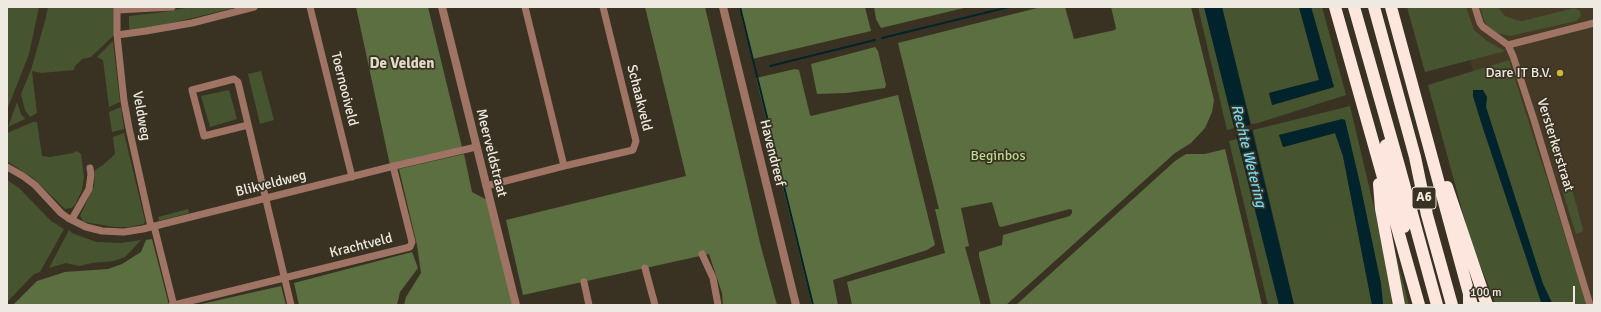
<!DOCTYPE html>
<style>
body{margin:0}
#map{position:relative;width:1601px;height:312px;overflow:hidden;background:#393223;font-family:Signika,sans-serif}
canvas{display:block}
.frame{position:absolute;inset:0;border:8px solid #efeae1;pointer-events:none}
.scale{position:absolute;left:1463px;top:286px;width:112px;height:18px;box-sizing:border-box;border:2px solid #efeae1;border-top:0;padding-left:5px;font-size:12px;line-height:14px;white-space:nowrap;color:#efeae1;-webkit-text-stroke:3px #393223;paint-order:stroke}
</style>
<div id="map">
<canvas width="1601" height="312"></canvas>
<div class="frame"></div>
<div class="scale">100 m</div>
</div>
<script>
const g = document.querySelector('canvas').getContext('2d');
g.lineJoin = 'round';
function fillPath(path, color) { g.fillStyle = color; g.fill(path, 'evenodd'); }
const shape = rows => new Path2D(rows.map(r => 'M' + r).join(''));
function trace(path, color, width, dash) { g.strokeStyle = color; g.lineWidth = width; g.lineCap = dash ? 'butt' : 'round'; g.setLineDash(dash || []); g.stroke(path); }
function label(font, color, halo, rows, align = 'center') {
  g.font = font + ' Signika,sans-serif'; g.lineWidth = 3.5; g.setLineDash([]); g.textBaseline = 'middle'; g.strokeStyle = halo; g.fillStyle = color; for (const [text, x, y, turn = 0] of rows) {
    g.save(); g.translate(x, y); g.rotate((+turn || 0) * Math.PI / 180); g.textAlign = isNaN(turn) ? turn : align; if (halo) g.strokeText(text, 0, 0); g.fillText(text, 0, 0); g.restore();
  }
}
const built = shape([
 [1455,7,1594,7,1594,305,1539,305]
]);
const green = shape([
 [7,7,39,7,29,54,7,110],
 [48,7,114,7,114,35,91,57,82,59,75,66,74,70,41,73,32,71,37,113,30,117,25,110,21,94,31,70,45,21],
 [192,7,238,7,155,27,131,31,129,29,129,16,156,13],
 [1198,7,1204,7,1234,128,1227,130],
 [1222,7,1299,7,1319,80,1269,93,1273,105,1334,87,1311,7,1322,7,1346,95,1258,123,1251,124],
 [1407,7,1466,7,1474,30,1487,41,1505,51,1425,72],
 [1480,7,1498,7,1505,16,1516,20,1522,21,1574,8,1580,11,1581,16,1576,21,1510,36,1497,33,1488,27,1484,20],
 [113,41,120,102,109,107,103,60,97,57],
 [1509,60,1587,305,1553,305,1543,284,1486,107,1487,97,1474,90,1473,96,1483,128,1542,305,1496,305,1470,239,1428,85],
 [261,71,274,120,260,124,248,74],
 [229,90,237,119,210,127,201,96],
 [17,102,21,114,25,119,8,127],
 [1350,106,1385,254,1392,305,1383,305,1381,284,1360,184,1345,120,1279,135,1284,147,1335,133,1343,156,1372,305,1294,305,1253,130],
 [121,107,124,129,112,132,109,112],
 [33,122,37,122,42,156,50,157,73,153,77,151,81,154,84,177,82,190,75,205,71,208,65,209,33,178,7,161,7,133],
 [124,133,145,221,144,224,129,227,115,227,84,222,80,216,94,186,95,170,103,165,115,154,113,137],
 [1237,139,1254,206,1279,305,1268,305,1229,141],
 [7,180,19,188,51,221,64,229,40,272,34,274,7,302],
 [1569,187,1572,189,1583,229,1582,232,1576,234,1562,189],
 [188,209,189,213,159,221,158,217],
 [69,230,72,233,96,242,121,243,141,240,125,257,114,261,92,263,79,266,66,263,49,268],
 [1390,232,1409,305,1402,305]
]);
const forest = shape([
 [356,7,428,7,462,147,390,165],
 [645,7,705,7,761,247,777,305,723,305,722,293,709,254,523,295,506,220,686,176],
 [739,7,865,7,871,31,752,59],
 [874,7,968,7,881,28,876,19],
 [1041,7,1065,7,1074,39,1115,30,1116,28,1111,7,1191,7,1214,100,1212,112,1205,128,1191,143,1175,153,1006,305,991,305,979,256,979,252,1002,245,1003,235,1070,216,1072,213,1072,210,1070,209,1001,227,999,226,992,202,961,208,969,246,965,247,981,305,852,305,847,282,945,253,935,209,939,209,898,43],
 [875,47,878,51,886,85,885,88,846,93,817,94,811,64],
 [795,69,799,70,810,115,811,116,898,95,935,245,927,250,833,280,838,305,812,305,756,78],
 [1225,149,1262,305,1016,305,1175,161,1186,154,1205,154],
 [464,154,472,192,487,200,513,305,404,305,406,297,421,273,417,245,399,169],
 [152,239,169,305,13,305,37,281,65,272,108,269,122,264,141,252,146,240],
 [412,252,418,268,400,292,397,305,299,305,294,283],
 [281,286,286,305,197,305]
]);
const water = shape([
 [1204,7,1222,7,1294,305,1279,305],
 [1299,7,1311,7,1334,87,1272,105,1269,93,1319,80],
 [1473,90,1483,90,1487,97,1486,107,1543,284,1553,305,1542,305,1483,128,1473,96],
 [1342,119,1345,120,1360,184,1381,284,1383,305,1372,305,1343,156,1335,133,1283,147,1279,135]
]);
const pier = shape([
 [1253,124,1254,129,1234,135,1233,130]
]);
const stream = shape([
 [740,7,813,305],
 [882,38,1009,7],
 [770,66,875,40]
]);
const minor = shape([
 [117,7,117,35,124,101,129,128,151,227],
 [310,7,352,177],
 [525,7,564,166],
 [1475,7,1480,23,1483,27,1508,45,1513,56,1534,120,1590,305],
 [117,10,172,7],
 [117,35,146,31,192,23,254,7],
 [1508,45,1594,23],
 [248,125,204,136,192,90,234,79,238,82,291,305],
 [7,167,23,176,35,185,61,213,68,218,86,227,102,231,124,232,143,229,390,167,476,147],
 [486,186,564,166,633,150,636,141,603,7],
 [72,219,89,189,91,174,90,168],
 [154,226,173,302,172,305],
 [702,254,713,278,718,305],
 [645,268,655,305],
 [584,282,589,305],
 [174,305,410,247,412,242,393,166]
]);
const tertiary = shape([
 [442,7,516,305],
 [723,7,796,305]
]);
const motorway = shape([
 [1335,7,1419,305],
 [1354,7,1399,166,1437,305],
 [1374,7,1415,157,1427,215,1452,305],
 [1391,7,1472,305],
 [1386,145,1404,227],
 [1379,184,1381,209,1399,305],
 [1447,187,1487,305]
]);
const markers = [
 [1560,73,4,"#ccb939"]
];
const shields = [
 [1424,198,24]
];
const shieldNames = [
 ["A6",1424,198]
];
const poiNames = [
 ["Dare IT B.V.",1552,73]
];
const streetNames = [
 ["Toernooiveld",344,89,76],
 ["Schaakveld",639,98,76],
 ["Veldweg",141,116,80],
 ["Versterkerstraat",1555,145,73],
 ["Meerveldstraat",491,153,76],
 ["Havendreef",772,153,76],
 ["Blikveldweg",271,184,-14],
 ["Krachtveld",361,246,-14]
];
const parkNames = [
 ["Beginbos",998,156]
];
const neighbourhoodNames = [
 ["De Velden",402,64]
];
const waterNames = [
 ["Rechte Wetering",1248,156,76]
];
fillPath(built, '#453a25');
fillPath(green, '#465530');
fillPath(forest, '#5c6f40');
fillPath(water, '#00232c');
fillPath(pier, '#393223');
trace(stream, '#00232c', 2);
trace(minor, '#9f7465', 7);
trace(tertiary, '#9f7465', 8);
trace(motorway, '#fce6de', 12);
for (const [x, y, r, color] of markers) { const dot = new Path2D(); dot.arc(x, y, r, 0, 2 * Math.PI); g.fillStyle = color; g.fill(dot); trace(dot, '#393223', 1.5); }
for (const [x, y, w] of shields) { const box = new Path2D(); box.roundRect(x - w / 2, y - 11, w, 22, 3); g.fillStyle = '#393223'; g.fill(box); trace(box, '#efeae1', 1); }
label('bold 13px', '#efeae1', null, shieldNames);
label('14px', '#efeae1', '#393223', poiNames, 'right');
label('14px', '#efeae1', '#393223', streetNames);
label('14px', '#bbd98f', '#393223', parkNames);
label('bold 15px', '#e3dac7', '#393223', neighbourhoodNames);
label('italic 15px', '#73d9f6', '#393223', waterNames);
</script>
